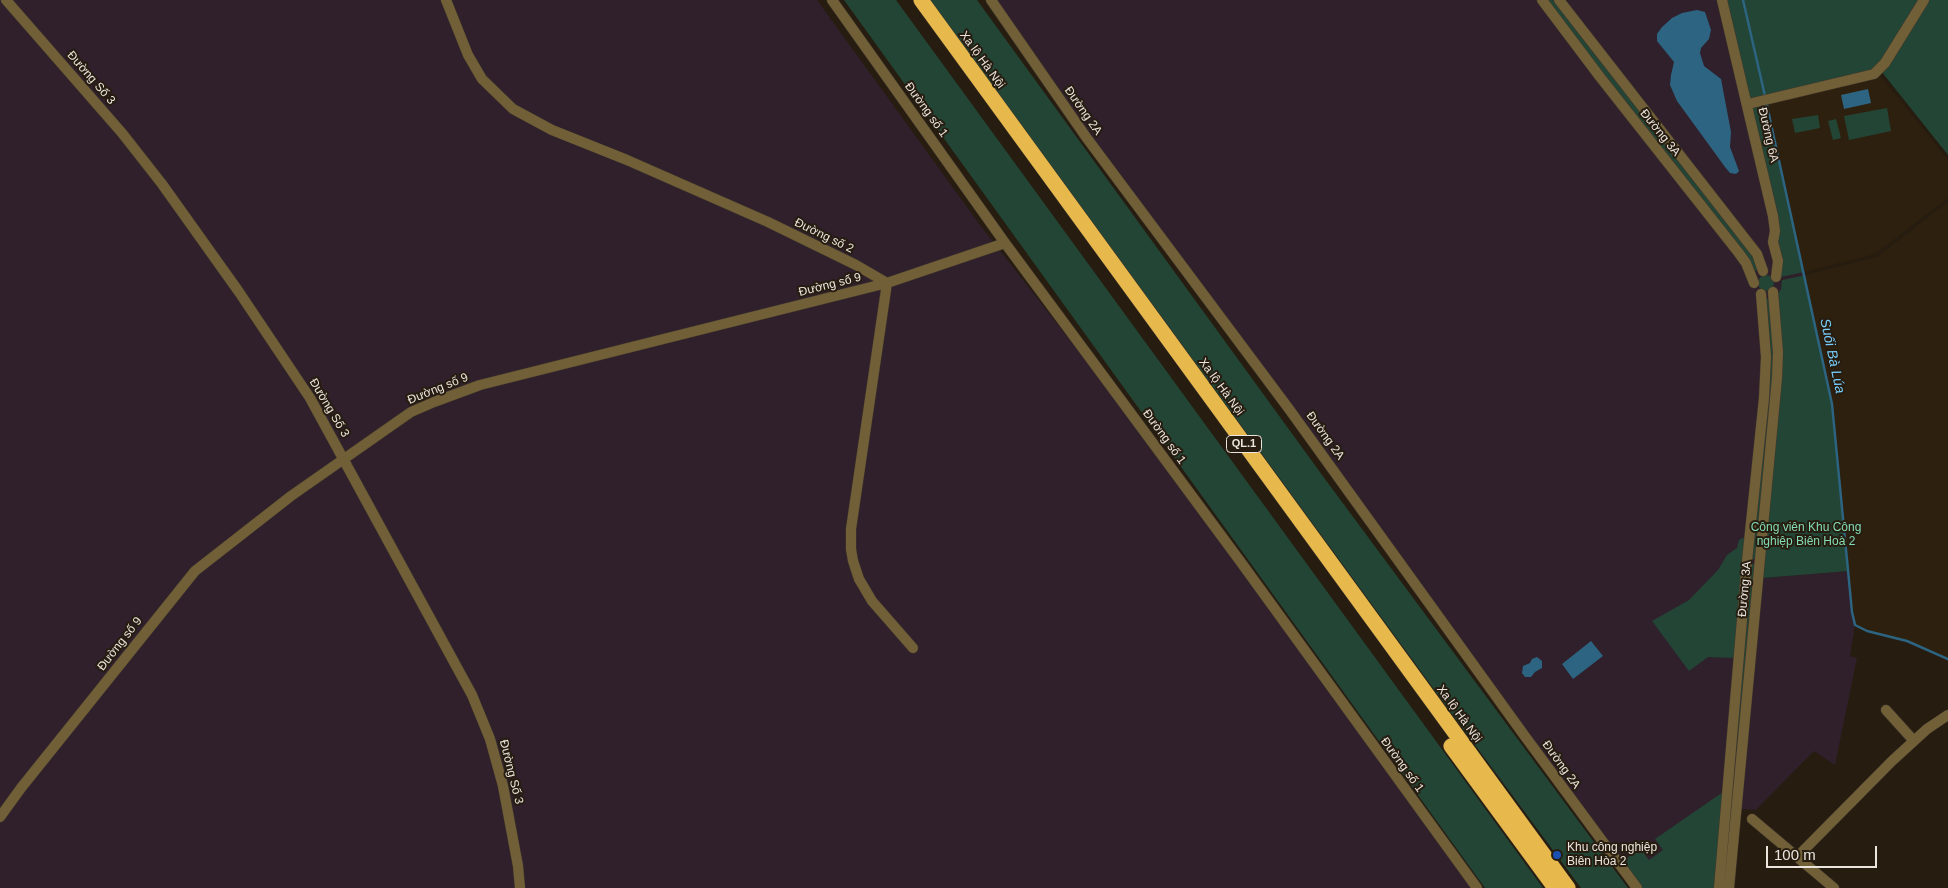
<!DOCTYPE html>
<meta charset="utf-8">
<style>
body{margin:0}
#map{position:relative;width:1948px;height:888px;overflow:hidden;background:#261c10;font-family:Arial,sans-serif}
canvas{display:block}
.scale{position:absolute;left:1766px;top:846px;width:111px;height:22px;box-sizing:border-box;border:2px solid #ece5dd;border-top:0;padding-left:6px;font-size:15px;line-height:18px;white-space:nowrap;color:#ece5dd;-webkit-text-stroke:4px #261c10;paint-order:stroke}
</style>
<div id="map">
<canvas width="1948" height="888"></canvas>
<div class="scale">100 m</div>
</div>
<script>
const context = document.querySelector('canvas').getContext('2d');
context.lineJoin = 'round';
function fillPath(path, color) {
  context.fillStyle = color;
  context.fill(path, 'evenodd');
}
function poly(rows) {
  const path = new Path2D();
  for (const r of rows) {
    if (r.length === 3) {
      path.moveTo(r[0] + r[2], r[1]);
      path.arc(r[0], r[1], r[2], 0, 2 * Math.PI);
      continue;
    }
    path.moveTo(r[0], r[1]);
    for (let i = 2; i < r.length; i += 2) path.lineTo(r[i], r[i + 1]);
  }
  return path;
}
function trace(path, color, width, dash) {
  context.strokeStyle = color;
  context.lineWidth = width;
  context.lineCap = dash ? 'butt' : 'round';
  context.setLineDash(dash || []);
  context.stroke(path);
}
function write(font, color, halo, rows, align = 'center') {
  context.font = font + ' Arial,sans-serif';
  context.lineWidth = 4;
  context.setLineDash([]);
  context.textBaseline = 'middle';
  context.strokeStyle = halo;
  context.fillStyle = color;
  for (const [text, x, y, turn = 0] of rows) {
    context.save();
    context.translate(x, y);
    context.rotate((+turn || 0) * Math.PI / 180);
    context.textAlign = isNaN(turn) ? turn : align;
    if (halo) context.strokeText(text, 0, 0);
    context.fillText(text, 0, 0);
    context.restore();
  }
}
fillPath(poly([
 [1879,74,1948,160,1948,198,1875,254,1804,272,1766,102],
 [1948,202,1948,659,1907,641,1867,631,1855,625,1850,656,1857,658,1835,765,1814,751,1756,810,1848,571,1832,404,1805,275,1877,257]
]), '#2e200e');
fillPath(poly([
 [0,0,817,0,980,225,1137,426,1474,888,0,888],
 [996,0,1743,0,1805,275,1782,280,1763,578,1849,571,1852,612,1855,625,1850,656,1857,658,1835,765,1814,751,1756,810,1741,809,1642,888,1115,171]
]), '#2f202b');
fillPath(poly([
 [844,0,896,0,1543,888,1485,888],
 [930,0,977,0,1325,479,1628,888,1581,888,1452,714],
 [1547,0,1553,0,1753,256,1758,269,1754,272],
 [1725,0,1948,0,1948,155,1881,71,1765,97,1804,272,1781,277,1772,268,1776,243],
 [1887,108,1891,131,1849,140,1844,116],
 [1818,115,1820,128,1795,133,1792,119],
 [1836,119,1841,138,1833,140,1828,121],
 [1805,275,1832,404,1849,571,1763,578,1778,294,1781,289,1782,280],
 [1766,283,8],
 [1766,299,1770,299,1774,352,1773,378,1756,559,1751,559],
 [1745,537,1735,658,1708,657,1689,671,1652,621,1689,600,1718,570,1727,555,1737,548,1739,540],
 [1751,564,1756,564,1724,888,1723,888],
 [1723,792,1715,888,1642,888,1622,861,1641,849,1649,860,1663,850,1655,839]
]), '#224535');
fillPath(poly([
 [1697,10,1705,12,1711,30,1709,39,1701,48,1700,53,1704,66,1721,79,1731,132,1730,147,1739,171,1736,174,1730,173,1725,167,1677,101,1670,85,1671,75,1674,62,1657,41,1657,34,1662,27,1672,18,1682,13],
 [1868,89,1871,103,1844,109,1841,95],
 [1591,641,1603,656,1573,679,1562,664],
 [1537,657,1542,661,1542,668,1535,672,1531,677,1525,677,1522,673,1523,666,1530,663,1532,659]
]), '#2c6481');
trace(poly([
 [1743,0,1765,96],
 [1766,101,1832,404,1852,612,1855,625,1867,631,1907,641,1948,659]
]), '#2c6481', 2.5);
const minor = poly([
 [6,0,122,133,162,184,239,292,310,398,472,695,490,739,503,786,518,866,520,888],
 [446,0,468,55,482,79,513,109,552,130,627,160,768,222,856,265,887,283,851,529,851,549,853,561,859,579,872,601,913,648],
 [832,0,1005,243,1240,561,1477,888],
 [991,0,1086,137,1289,409,1524,735,1637,888],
 [1542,0,1600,77,1738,252,1746,263,1754,283],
 [1559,0,1757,254,1763,271],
 [1722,0,1773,216,1775,231,1773,242,1778,261,1776,277],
 [1748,104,1874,74,1885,63,1924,0],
 [1886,710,1914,741],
 [0,817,21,788,195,571,291,496,411,412,434,402,480,385,887,283,1005,243],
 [1752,819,1834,888],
 [1797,857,1892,761,1927,729,1948,715],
 [1719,888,1747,561,1764,398,1766,357,1761,294],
 [1729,888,1777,378,1778,352,1773,292]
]);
const highway = poly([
 [921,0,1568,888],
 [1451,746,1555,888]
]);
trace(minor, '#42382d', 11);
trace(highway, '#42382d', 16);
trace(minor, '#705f37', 10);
trace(highway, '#e7b94d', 15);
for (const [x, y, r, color] of [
 [1557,855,5,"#1a4fb4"]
]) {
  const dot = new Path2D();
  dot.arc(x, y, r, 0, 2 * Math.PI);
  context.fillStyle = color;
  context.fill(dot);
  trace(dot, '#261c10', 2);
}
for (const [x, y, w] of [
 [1244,444,35]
]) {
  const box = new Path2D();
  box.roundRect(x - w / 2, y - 8.5, w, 17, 4);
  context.fillStyle = '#261c10';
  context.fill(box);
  trace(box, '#ece5dd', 1);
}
write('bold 11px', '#ece5dd', null, [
 ["QL.1",1244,444]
]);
write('12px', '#ece5dd', '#261c10', [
 ["Xa lộ Hà Nội",982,60,54],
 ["Đường Số 3",91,78,49],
 ["Đường số 1",926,110,54],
 ["Đường 2A",1083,111,55],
 ["Đường 3A",1660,133,51],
 ["Đường 6A",1768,135,77],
 ["Đường số 2",824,236,26],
 ["Đường số 9",830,285,-14],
 ["Xa lộ Hà Nội",1221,387,54],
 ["Đường số 9",438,389,-22],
 ["Đường Số 3",329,408,59],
 ["Đường 2A",1325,436,54],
 ["Đường số 1",1164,437,54],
 ["Đường 3A",1745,589,-85],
 ["Đường số 9",120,644,-52],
 ["Xa lộ Hà Nội",1459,714,54],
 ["Đường số 1",1402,765,54],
 ["Đường 2A",1561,765,54],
 ["Đường Số 3",511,772,76]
]);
write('12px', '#83dcb3', '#261c10', [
 ["Công viên Khu Công",1806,528],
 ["nghiệp Biên Hoà 2",1806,542]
]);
write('12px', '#ece5dd', '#261c10', [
 ["Khu công nghiệp",1567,848],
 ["Biên Hòa 2",1567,862]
], 'left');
write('italic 14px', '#78cdfa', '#261c10', [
 ["Suối Bà Lúa",1832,356,78]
]);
</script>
